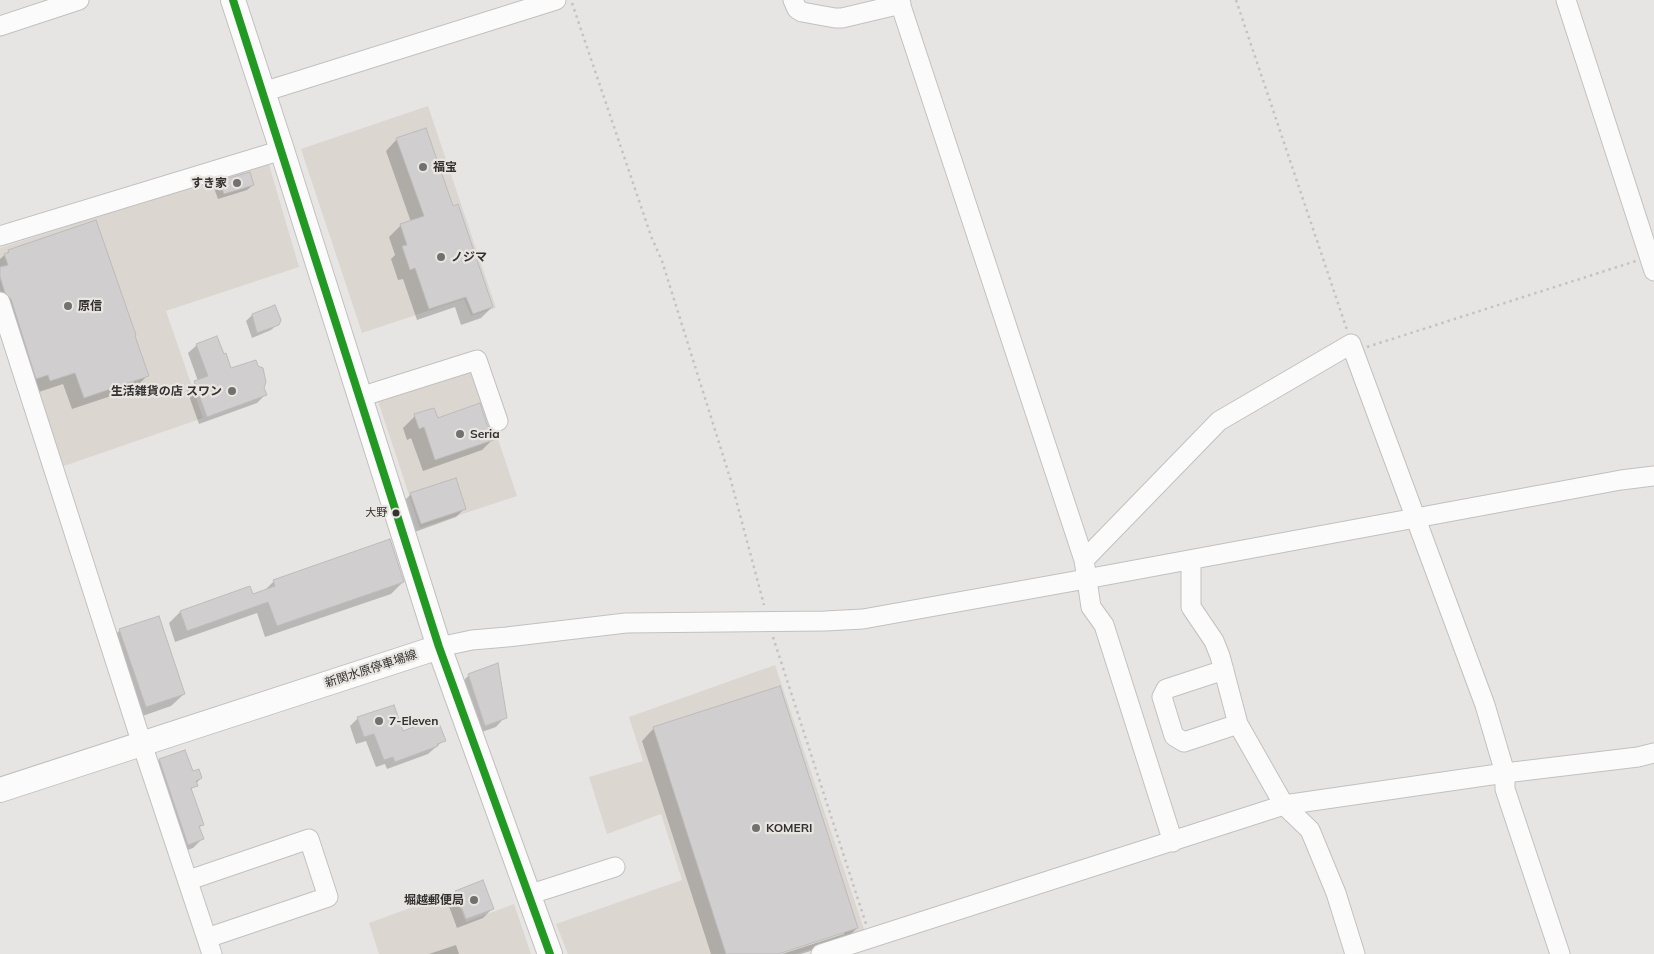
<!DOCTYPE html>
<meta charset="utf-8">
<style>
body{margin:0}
canvas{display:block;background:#e7e5e3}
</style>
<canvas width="1654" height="954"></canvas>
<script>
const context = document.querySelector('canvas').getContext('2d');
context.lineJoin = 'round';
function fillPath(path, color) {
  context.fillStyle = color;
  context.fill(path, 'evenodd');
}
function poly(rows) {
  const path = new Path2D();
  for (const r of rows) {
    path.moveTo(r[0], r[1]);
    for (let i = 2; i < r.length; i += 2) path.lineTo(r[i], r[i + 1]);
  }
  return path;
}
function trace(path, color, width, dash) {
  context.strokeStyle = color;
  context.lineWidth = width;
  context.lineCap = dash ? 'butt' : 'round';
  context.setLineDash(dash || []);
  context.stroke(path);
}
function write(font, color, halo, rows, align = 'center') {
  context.font = font + ' Mulish,"Noto Sans JP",sans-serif';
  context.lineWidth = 4.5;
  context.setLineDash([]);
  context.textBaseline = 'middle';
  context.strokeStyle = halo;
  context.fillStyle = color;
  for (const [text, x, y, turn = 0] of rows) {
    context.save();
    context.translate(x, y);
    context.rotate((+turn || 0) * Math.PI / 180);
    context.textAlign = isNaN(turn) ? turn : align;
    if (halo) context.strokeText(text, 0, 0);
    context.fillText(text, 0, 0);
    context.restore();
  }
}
fillPath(poly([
 [428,106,496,308,471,316,464,299,362,333,301,149],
 [268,161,299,267,166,311,203,418,58,468,0,289,0,248],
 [475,369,517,496,420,528,378,401],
 [775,665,865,932,795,954,568,954,556,924,682,880,661,814,607,834,589,777,643,761,629,717],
 [454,892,466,922,514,904,531,954,379,954,369,923]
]), '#dbd6d0');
fillPath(poly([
 [397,139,453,207,492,307,481,318,461,325,455,307,417,320,403,279,398,280,391,259,395,255,389,237,401,225,411,222,386,151],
 [220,182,253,185,247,190,218,199,214,188],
 [9,251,134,336,147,376,135,388,72,409,63,384,39,392,0,313,0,259],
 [274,307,278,324,271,330,252,338,246,321,252,315],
 [197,345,223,355,230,370,262,388,266,394,257,403,199,424,187,390,198,381,188,353],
 [415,416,486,425,494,438,482,450,423,471,411,438,407,440,403,428],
 [411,494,465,508,456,517,412,533,402,503],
 [274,581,403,582,391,594,265,637,257,613,175,642,169,623,180,612,249,588,252,596,263,592],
 [120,630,184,694,171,706,134,719,108,642],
 [469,675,505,717,496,727,476,734,460,684],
 [358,718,402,732,444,740,428,754,387,769,385,764,376,767,366,741,356,744,350,726],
 [654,728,857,928,845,940,801,954,782,954,844,934,844,931,774,954,711,954,642,741],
 [159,760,192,772,201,778,190,791,202,825,199,828,202,839,193,848,179,853,150,769],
 [456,892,492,909,483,918,457,928,447,901],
 [456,945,459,954,429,954]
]), '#0003');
const building = poly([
 [426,128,453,206,458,204,493,307,473,314,466,297,429,309,415,268,410,270,402,246,407,245,400,224,424,216,396,138,426,128],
 [250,172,254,185,224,194,219,181,250,172],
 [96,220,136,335,135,336,149,376,84,398,75,373,50,381,48,375,36,379,11,299,5,293,0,277,0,267,8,265,4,254,9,252,8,250,96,220],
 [275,305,281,320,279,325,257,333,252,314,275,305],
 [217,336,224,354,226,353,231,368,256,360,258,366,263,368,266,382,264,388,267,395,207,417,194,381,208,376,196,344,217,336],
 [480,403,487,425,493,431,496,439,435,460,424,427,419,429,414,414,434,408,438,418,480,403],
 [456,478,466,509,421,524,410,493,456,478],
 [390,539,404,582,277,626,268,602,187,631,180,611,250,586,253,594,275,586,273,580,390,539],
 [159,616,185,694,146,707,119,629,159,616],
 [498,663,507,718,485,726,468,674,498,663],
 [780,686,858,928,778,954,726,954,653,727,780,686],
 [394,705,403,731,437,718,446,741,437,744,438,746,395,762,393,757,384,760,374,734,364,737,357,717,394,705],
 [185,750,193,771,199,769,202,778,196,781,198,786,191,788,204,825,199,826,204,839,188,845,159,759,185,750],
 [483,880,494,909,466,919,455,891,483,880]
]);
fillPath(building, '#d0cecf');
trace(building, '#bdbbbb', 1);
const minor = poly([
 [793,0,797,9,802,12,835,18,842,18,901,4],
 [899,0,1084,560,1091,607,1104,625,1173,842],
 [1566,0,1654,271],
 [0,26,79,0],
 [263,92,556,0],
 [0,236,282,150],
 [0,302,142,744,212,954],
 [360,397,477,360,498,421],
 [1084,560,1219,421,1351,344,1485,705,1505,773,1505,789,1560,954],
 [1191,560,1191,607,1214,641,1220,656,1238,724,1284,805,1310,830,1336,893,1355,954],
 [439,647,472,640,507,637,626,623,825,621,863,619,1086,579,1621,480,1654,476],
 [1224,670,1166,689,1162,697,1174,736,1184,742,1238,724],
 [189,880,309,839,328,897,207,938],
 [528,895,615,867],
 [821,954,1284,805,1505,773,1638,757,1654,753]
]);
const major = poly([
 [233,0,282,150,439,647,550,954],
 [0,790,439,647]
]);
trace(minor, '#c3c1bf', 21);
trace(major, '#c3c1bf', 26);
trace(poly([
 [1236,0,1347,330],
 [572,3,651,236,662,261,731,481,764,605],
 [1367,347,1636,261],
 [773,637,866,924]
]), '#c3c3c2', 2.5, [2.5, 4]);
trace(minor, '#fbfbfb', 19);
trace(major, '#fbfbfb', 24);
trace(poly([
 [233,0,439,647,550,954]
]), '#292', 8);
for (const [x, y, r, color] of [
 [423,167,5,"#72716f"],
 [237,183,5,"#72716f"],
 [441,257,5,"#72716f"],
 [68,306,5,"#72716f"],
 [232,391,5,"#72716f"],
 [460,434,5,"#72716f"],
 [396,513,4.5,"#333231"],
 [379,721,5,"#72716f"],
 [756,828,5,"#72716f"],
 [474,900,5,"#72716f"]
]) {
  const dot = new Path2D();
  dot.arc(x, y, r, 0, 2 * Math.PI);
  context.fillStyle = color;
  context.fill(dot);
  trace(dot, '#e9e5e1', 2);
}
write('11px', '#333231', '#e9e5e1', [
 ["大野",387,513]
], 'right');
write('bold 12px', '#333231', '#e9e5e1', [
 ["福宝",433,167],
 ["すき家",227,183,"right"],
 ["ノジマ",451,257],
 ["原信",78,306],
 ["生活雑貨の店 スワン",222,391,"right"],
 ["Seria",470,434],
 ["7-Eleven",389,721],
 ["KOMERI",766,828],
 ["堀越郵便局",464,900,"right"]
], 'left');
write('12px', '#333231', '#e9e5e1', [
 ["新関水原停車場線",371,669,-18]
]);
</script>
